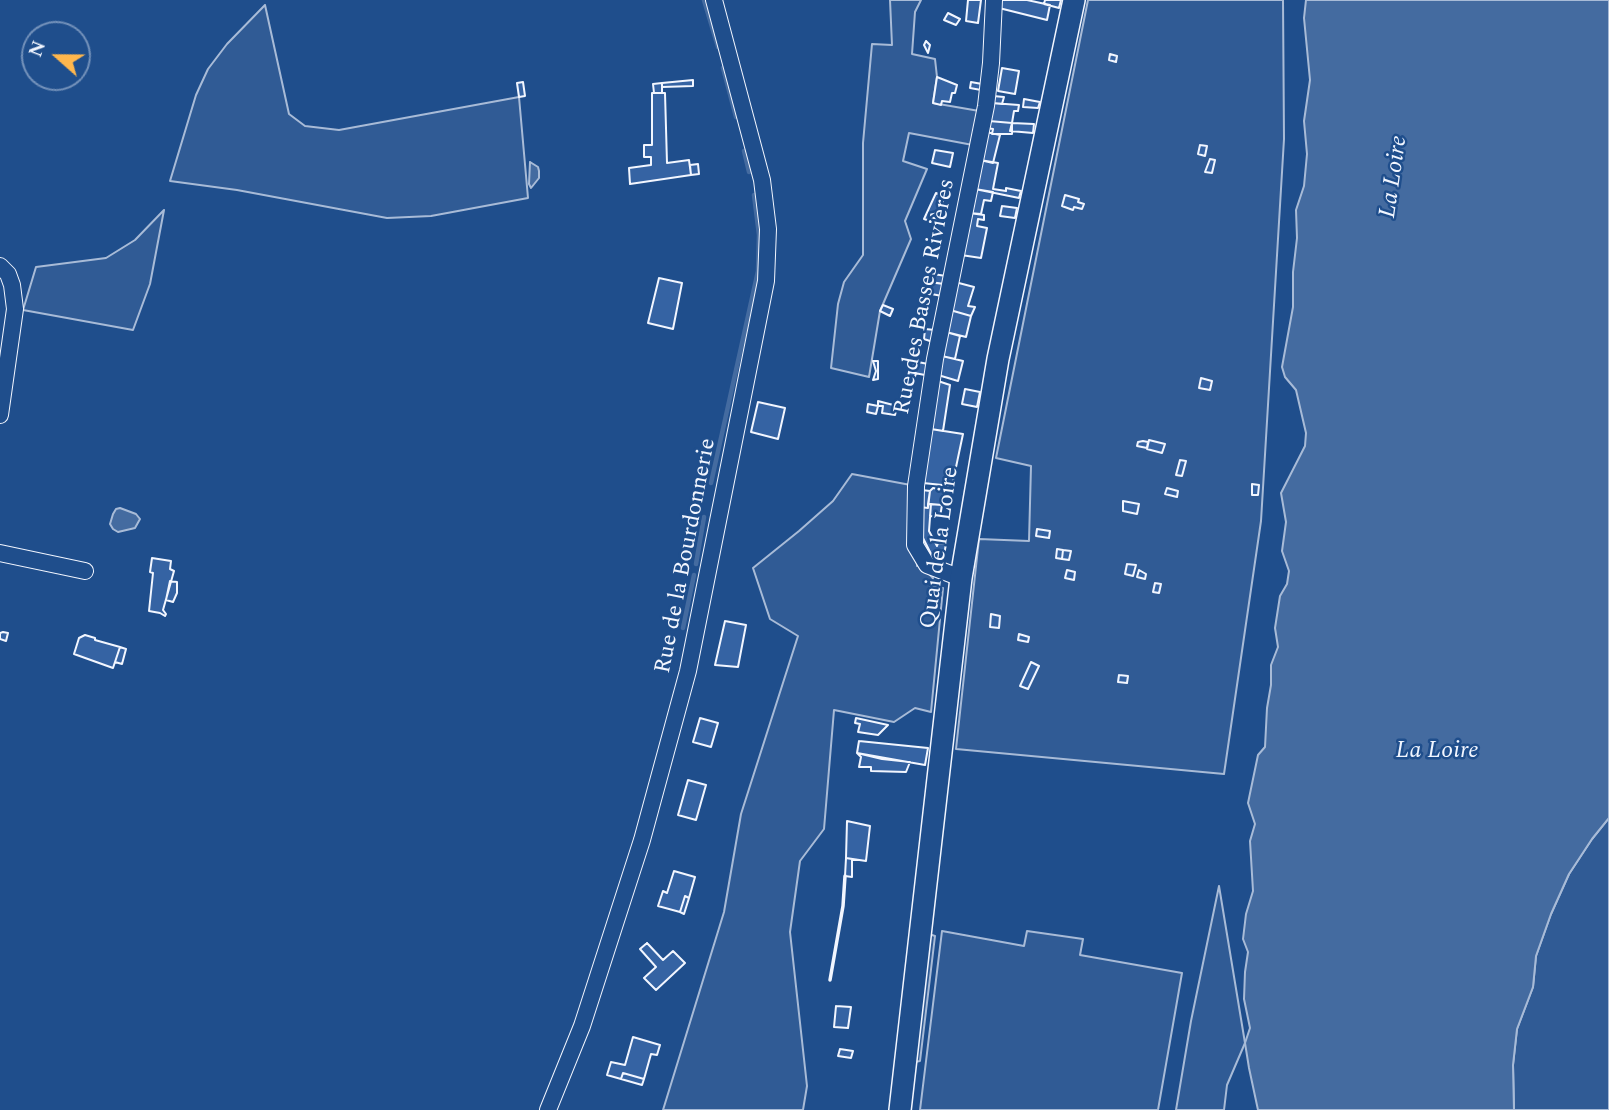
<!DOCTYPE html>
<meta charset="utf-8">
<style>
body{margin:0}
#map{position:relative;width:1609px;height:1110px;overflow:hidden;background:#1f4e8c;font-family:Spectral,serif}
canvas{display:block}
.north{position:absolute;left:21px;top:21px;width:70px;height:70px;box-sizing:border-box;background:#1f4e8c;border:2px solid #7391ba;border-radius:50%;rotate:291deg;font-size:19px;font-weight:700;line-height:28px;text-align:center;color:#f2f6ff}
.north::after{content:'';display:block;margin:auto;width:24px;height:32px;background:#ffb74d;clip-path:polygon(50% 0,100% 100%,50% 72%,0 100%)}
</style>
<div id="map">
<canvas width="1609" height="1110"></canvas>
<div class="north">N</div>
</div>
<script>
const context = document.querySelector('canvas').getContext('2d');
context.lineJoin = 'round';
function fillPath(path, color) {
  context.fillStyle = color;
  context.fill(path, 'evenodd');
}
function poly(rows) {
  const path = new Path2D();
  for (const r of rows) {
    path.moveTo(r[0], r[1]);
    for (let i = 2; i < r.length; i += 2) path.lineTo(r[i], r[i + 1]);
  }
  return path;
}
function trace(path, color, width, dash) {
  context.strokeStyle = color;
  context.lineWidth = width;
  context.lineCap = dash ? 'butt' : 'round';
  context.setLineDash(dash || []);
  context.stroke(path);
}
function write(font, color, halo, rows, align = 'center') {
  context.font = font + ' Spectral,serif';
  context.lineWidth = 5;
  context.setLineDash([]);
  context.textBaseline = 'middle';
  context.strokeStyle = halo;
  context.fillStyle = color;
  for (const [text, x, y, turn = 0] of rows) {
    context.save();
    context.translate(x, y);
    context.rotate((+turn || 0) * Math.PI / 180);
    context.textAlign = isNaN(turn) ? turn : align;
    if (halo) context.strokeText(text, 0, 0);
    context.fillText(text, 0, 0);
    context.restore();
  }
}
const built = poly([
 [890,0,921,0,915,12,912,54,935,59,937,77,933,103,985,112,978,146,909,133,903,161,927,169,905,221,911,239,880,311,869,377,831,368,838,304,844,282,863,255,863,143,872,44,892,45,890,0],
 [1088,0,1283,0,1284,139,1261,521,1224,774,956,749,979,539,1029,541,1031,466,996,458,1088,0],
 [265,5,289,114,305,126,339,130,519,97,528,198,431,216,387,218,237,190,170,181,196,95,208,69,227,44,265,5],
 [164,210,150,284,133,330,23,310,36,267,106,258,135,240,164,210],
 [852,474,916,486,914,519,917,566,919,564,933,578,930,586,943,588,931,712,915,708,894,722,834,710,824,829,800,861,790,932,807,1086,803,1110,663,1110,724,912,741,814,798,636,770,619,753,568,799,531,833,501,852,474],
 [1609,818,1609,1110,1514,1110,1513,1065,1517,1029,1533,987,1536,956,1551,914,1569,874,1592,839,1609,818],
 [1219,886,1245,1043,1227,1085,1224,1110,1176,1110,1191,1021,1219,886],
 [942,931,1024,946,1027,931,1083,939,1080,955,1182,973,1158,1110,920,1110,942,931],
 [929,934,935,936,920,1061,915,1062,929,934]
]);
fillPath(built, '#305b95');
trace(built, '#a8bbd7', 2);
const water = poly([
 [1306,0,1609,0,1609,818,1592,839,1569,874,1551,914,1536,956,1533,987,1517,1029,1513,1065,1514,1110,1258,1110,1249,1068,1245,1043,1250,1028,1244,999,1245,972,1248,952,1243,939,1246,914,1253,891,1250,841,1255,824,1248,803,1258,755,1265,747,1267,708,1271,685,1271,665,1278,647,1275,628,1280,596,1287,584,1289,571,1282,551,1286,522,1281,493,1305,446,1306,433,1296,390,1285,377,1282,367,1293,307,1293,272,1297,238,1296,210,1304,186,1307,154,1304,121,1310,80,1304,18,1306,0],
 [530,162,538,167,539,171,539,178,531,188,529,184,530,162],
 [120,508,136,514,140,519,135,528,118,532,113,529,110,524,113,514,116,509,120,508]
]);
fillPath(water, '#446ba0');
trace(water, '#a8bbd7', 2);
trace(poly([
 [704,0,718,47],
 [723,68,736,117],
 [744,151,749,172],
 [711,483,758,271,759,235,754,195],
 [696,564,704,517],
 [683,628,694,575]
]), '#446ba0', 4.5);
const building = poly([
 [968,0,981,0,978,23,966,21,968,0],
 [999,0,1027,0,1050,5,1047,20,999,8,999,0],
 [1045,0,1061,0,1059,8,1044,4,1045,0],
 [948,13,960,19,956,25,944,20,948,13],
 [926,41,930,45,928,53,924,45,926,41],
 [1110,54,1117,56,1116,62,1109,60,1110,54],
 [1002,68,1019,71,1015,94,998,91,1002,68],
 [937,77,957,85,955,93,952,93,950,102,942,101,941,105,933,103,937,77],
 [693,80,693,86,662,87,662,83,693,80],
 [523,82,525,96,519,97,517,83,523,82],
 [971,82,982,84,981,90,970,88,971,82],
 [662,83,662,93,654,93,653,84,662,83],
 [652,93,665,93,667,163,689,160,691,175,630,184,629,168,651,165,651,157,644,157,644,145,652,145,652,93],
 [993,96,1004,97,1002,104,992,103,993,96],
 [1024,99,1040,102,1038,108,1023,107,1024,99],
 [992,103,1019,105,1018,111,1014,111,1012,123,989,121,992,103],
 [989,121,1012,123,1012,134,992,134,993,129,987,128,989,121],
 [1012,123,1034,124,1033,133,1010,131,1012,123],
 [986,132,1000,135,993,163,980,160,986,132],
 [1200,145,1207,146,1205,156,1198,154,1200,145],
 [935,150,953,153,950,167,932,163,935,150],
 [1210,159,1215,160,1212,173,1205,172,1210,159],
 [980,160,998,163,993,189,1006,191,1006,188,1021,191,1019,198,975,189,980,160],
 [698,164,699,174,691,175,690,165,698,164],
 [975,189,993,192,991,201,984,200,981,214,969,213,975,189],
 [936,193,945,196,936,219,932,217,930,221,924,219,936,193],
 [1065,195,1079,199,1078,202,1084,204,1082,209,1074,207,1073,210,1062,206,1065,195],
 [1002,206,1017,208,1015,218,1000,216,1002,206],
 [969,213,984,215,984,220,978,219,977,226,987,228,981,258,961,255,969,213],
 [933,274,946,276,944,284,931,282,933,274],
 [659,278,682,283,673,329,648,323,659,278],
 [928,282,944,284,942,296,926,293,928,282],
 [955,282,974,287,968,306,975,307,971,316,950,310,955,282],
 [883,305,893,309,890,316,880,311,883,305],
 [950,310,971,316,966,337,946,332,950,310],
 [925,329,935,330,933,342,924,339,925,329],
 [946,332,960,336,955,359,942,356,946,332],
 [942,356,963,361,958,381,938,375,942,356],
 [873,361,878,361,878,379,873,380,876,371,873,361],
 [918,362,928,364,925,375,909,372,910,368,918,362],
 [909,372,916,373,914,380,910,380,908,377,909,372],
 [1201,378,1212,381,1210,390,1199,388,1201,378],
 [938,381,950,385,943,431,931,429,938,381],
 [965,389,980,392,977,407,962,404,965,389],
 [878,401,897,406,895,415,882,413,883,406,878,406,878,401],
 [758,402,785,408,778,439,751,432,758,402],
 [868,404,878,406,876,414,867,412,868,404],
 [931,429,963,434,952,486,923,483,931,429],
 [1149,440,1165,444,1162,453,1147,449,1149,440],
 [1143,441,1148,442,1147,448,1137,446,1138,442,1143,441],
 [1180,460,1186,461,1182,476,1176,475,1180,460],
 [1252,484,1259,485,1258,495,1252,495,1252,484],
 [933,488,944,490,942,505,928,504,930,491,933,488],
 [1167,488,1178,491,1177,497,1165,494,1167,488],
 [922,490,930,491,928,508,920,507,922,490],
 [1123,501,1139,504,1137,514,1123,511,1123,501],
 [928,504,931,504,929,531,937,546,938,543,946,544,944,555,932,556,920,532,920,507,928,508,928,504],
 [931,504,942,505,940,517,930,516,931,504],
 [1037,529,1050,531,1049,538,1036,536,1037,529],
 [1057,549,1063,550,1062,559,1056,558,1057,549],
 [1063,550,1071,551,1069,560,1062,559,1063,550],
 [152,558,171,561,170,569,174,571,163,610,166,614,165,616,160,613,149,611,153,573,150,572,152,558],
 [1127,564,1136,565,1133,576,1125,574,1127,564],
 [1067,570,1075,572,1074,580,1065,578,1067,570],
 [1139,570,1146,574,1145,579,1137,577,1139,570],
 [170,581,177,582,177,593,173,602,166,600,170,581],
 [1155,583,1161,584,1159,593,1153,592,1155,583],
 [991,614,1000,616,999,628,990,627,991,614],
 [725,621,746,625,738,667,715,665,725,621],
 [3,632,8,633,6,641,0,639,0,633,3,632],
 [1019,634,1029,637,1028,642,1018,640,1019,634],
 [85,635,95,638,95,640,120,647,113,668,74,654,79,638,85,635],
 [120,647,126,649,122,664,115,662,120,647],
 [1031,662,1039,666,1028,689,1020,686,1031,662],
 [1119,675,1128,676,1127,683,1118,682,1119,675],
 [700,718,718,723,711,747,693,742,700,718],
 [856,718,888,725,878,735,858,732,860,724,855,723,856,718],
 [859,741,928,748,925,765,857,753,859,741],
 [857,753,882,759,910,762,906,772,871,771,871,767,859,767,861,757,857,753],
 [688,780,706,785,696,820,678,815,688,780],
 [847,821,870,826,866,861,846,858,847,821],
 [846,858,852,859,852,877,845,876,846,858],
 [674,871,695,877,689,898,685,896,680,912,658,906,663,891,667,893,674,871],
 [685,896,689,898,684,914,680,912,685,896],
 [647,943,663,960,673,951,685,963,656,990,644,978,656,967,640,949,647,943],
 [836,1006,851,1007,848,1028,834,1027,836,1006],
 [633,1037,660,1045,657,1055,651,1054,644,1079,623,1073,621,1079,607,1075,611,1062,625,1065,633,1037],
 [840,1049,853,1051,851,1058,838,1056,840,1049],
 [623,1073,644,1079,642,1085,621,1079,623,1073]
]);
fillPath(building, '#3563a3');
trace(building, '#f2f6ff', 2);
const minor = poly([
 [0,266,8,274,12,285,15,309,0,415],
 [0,553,85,571],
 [961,578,927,565,915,545,916,486,935,359,986,106,991,63,994,0],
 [548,1110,582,1026,642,840,688,671,766,281,768,229,762,180,714,0]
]);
const major = poly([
 [900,1110,961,578,998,359,1074,0]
]);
trace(minor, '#f2f6ff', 18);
trace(major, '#f2f6ff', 24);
trace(minor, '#1f4e8c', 16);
trace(major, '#1f4e8c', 21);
trace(poly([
 [830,980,843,906,845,876]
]), '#f2f6ff', 3.5);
write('23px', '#f2f6ff', '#1f4e8c', [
 ["Rue des Basses Rivières",926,297,-79],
 ["Quai de la Loire",941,548,-82],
 ["Rue de la Bourdonnerie",687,556,-79]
]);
write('italic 24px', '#f2f6ff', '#1f4e8c', [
 ["La Loire",1395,177,-82],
 ["La Loire",1437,752]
]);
</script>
